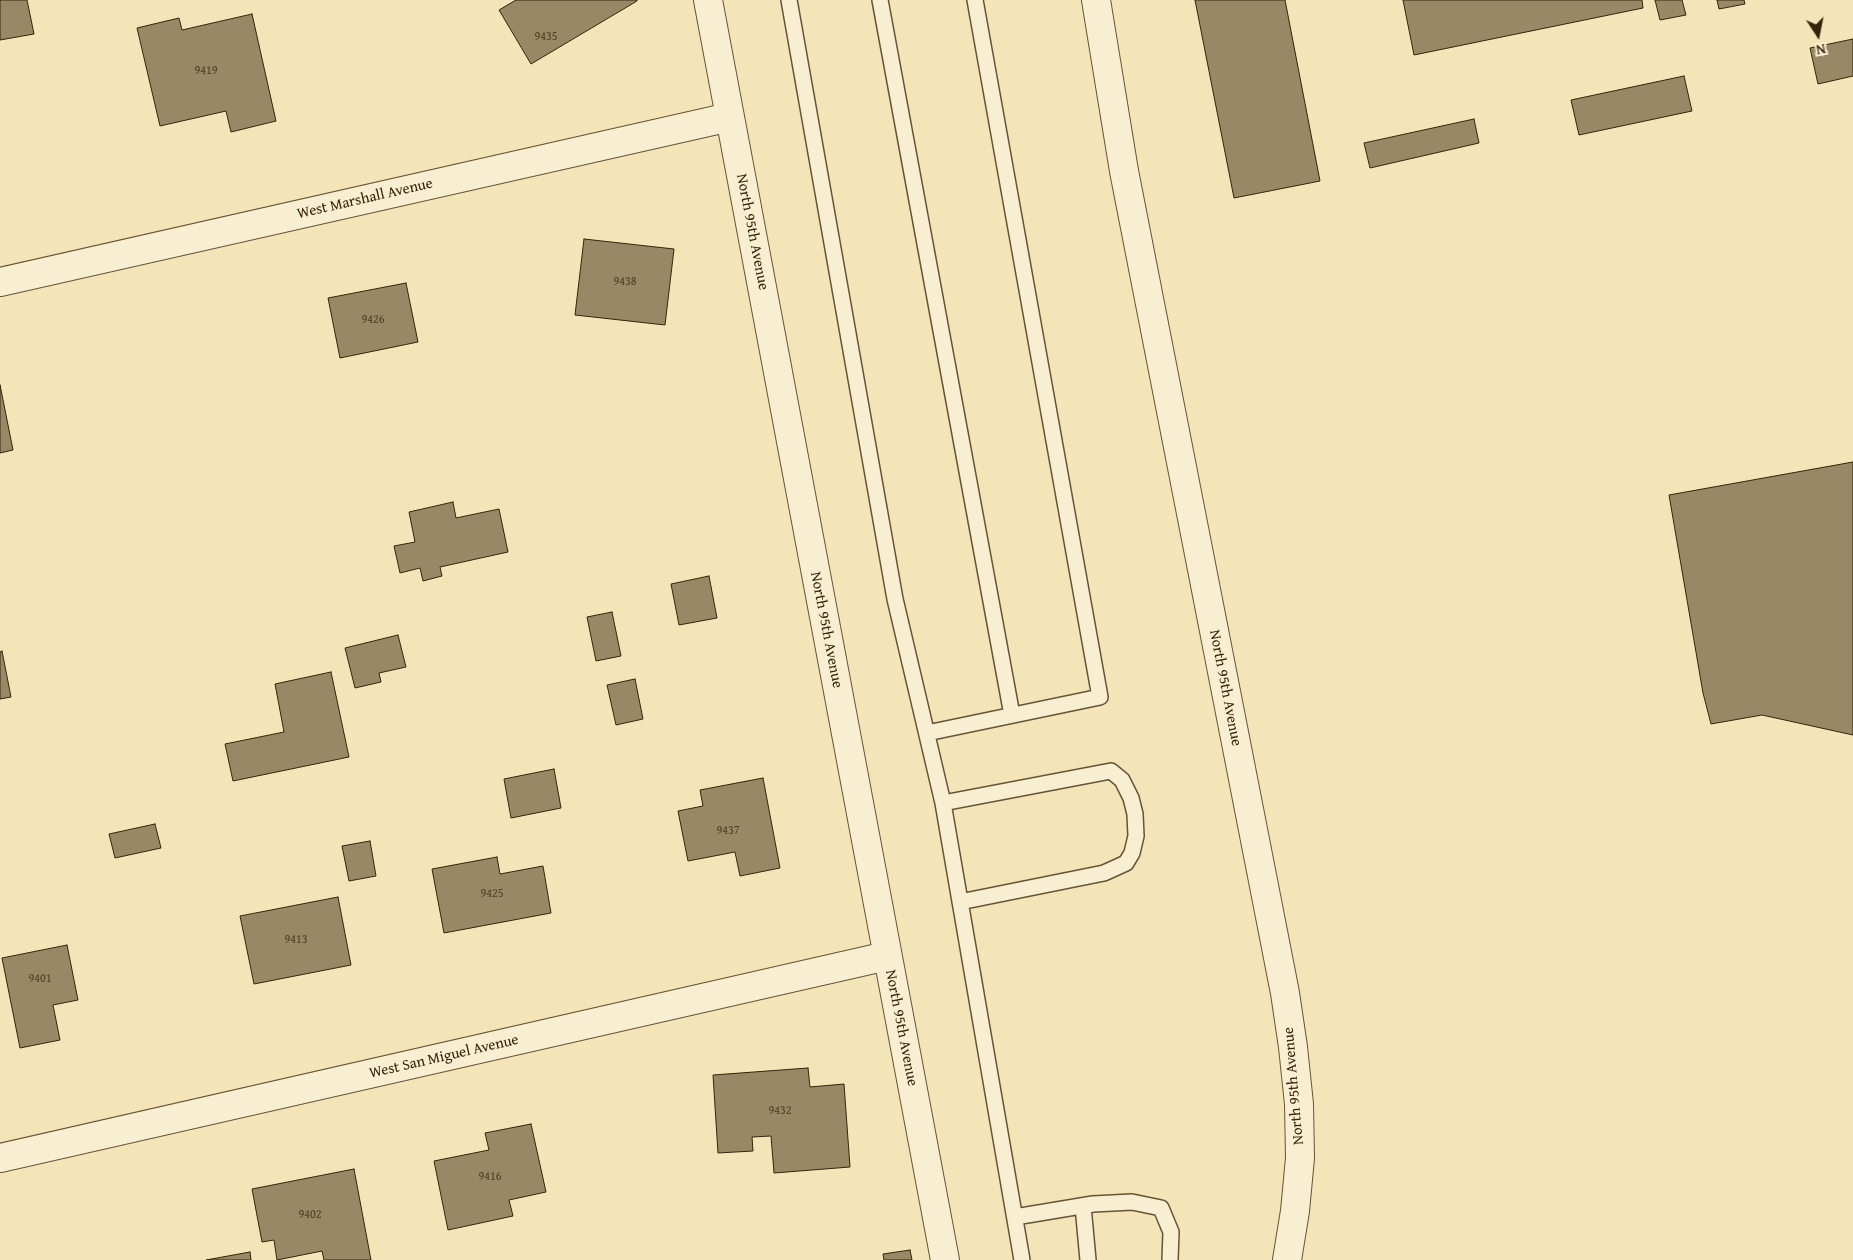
<!DOCTYPE html>
<style>
body{margin:0}
#map{position:relative;width:1853px;height:1260px;overflow:hidden;background:#f4e5b9;font-family:"Gentium Book Plus",serif}
canvas{display:block}
.north{position:absolute;left:1793px;top:10px;width:50px;height:50px;-webkit-text-stroke:4px #f8eed2;paint-order:stroke;rotate:169deg;font-size:14px;font-weight:700;line-height:20px;text-align:center;color:#37230a}
.north::after{content:'';display:block;margin:auto;width:18px;height:22px;background:#37230a;clip-path:polygon(50% 0,100% 100%,50% 72%,0 100%)}
</style>
<div id="map">
<canvas width="1853" height="1260"></canvas>
<div class="north">N</div>
</div>
<script>
const context = document.querySelector('canvas').getContext('2d');
context.lineJoin = 'round';
function fillPath(path, color) {
  context.fillStyle = color;
  context.fill(path, 'evenodd');
}
function poly(rows) {
  const path = new Path2D();
  for (const r of rows) {
    path.moveTo(r[0], r[1]);
    for (let i = 2; i < r.length; i += 2) path.lineTo(r[i], r[i + 1]);
  }
  return path;
}
function trace(path, color, width, dash) {
  context.strokeStyle = color;
  context.lineWidth = width;
  context.lineCap = dash ? 'butt' : 'round';
  context.setLineDash(dash || []);
  context.stroke(path);
}
function write(font, color, halo, rows, align = 'center') {
  context.font = font + ' "Gentium Book Plus",serif';
  context.lineWidth = 4;
  context.setLineDash([]);
  context.textBaseline = 'middle';
  context.strokeStyle = halo;
  context.fillStyle = color;
  for (const [text, x, y, turn = 0] of rows) {
    context.save();
    context.translate(x, y);
    context.rotate((+turn || 0) * Math.PI / 180);
    context.textAlign = isNaN(turn) ? turn : align;
    if (halo) context.strokeText(text, 0, 0);
    context.fillText(text, 0, 0);
    context.restore();
  }
}
const building = poly([
 [0,0,27,0,34,34,0,40,0,0],
 [516,0,637,0,637,1,531,64,499,10,516,0],
 [1195,0,1285,0,1320,181,1234,198,1195,0],
 [1403,0,1642,0,1643,8,1414,55,1403,0],
 [1655,0,1682,0,1686,15,1660,20,1655,0],
 [1717,0,1744,0,1745,4,1719,9,1717,0],
 [252,14,276,121,231,132,226,111,160,126,137,28,179,18,182,30,252,14],
 [1853,39,1853,76,1818,84,1810,48,1853,39],
 [1684,76,1692,111,1579,135,1571,100,1684,76],
 [1474,119,1479,143,1370,168,1364,143,1474,119],
 [584,239,674,249,665,325,575,315,584,239],
 [406,283,418,342,340,358,328,298,406,283],
 [0,385,13,450,0,453,0,385],
 [1853,462,1853,735,1762,715,1711,724,1703,693,1669,495,1853,462],
 [453,502,456,518,499,509,508,552,440,567,442,576,423,581,420,568,400,573,394,546,415,542,409,512,453,502],
 [709,576,717,618,679,625,671,584,709,576],
 [612,612,621,656,596,661,587,617,612,612],
 [398,635,406,667,379,673,381,682,355,688,345,648,398,635],
 [2,651,11,697,0,699,0,652,2,651],
 [331,672,349,757,233,781,225,744,284,732,275,684,331,672],
 [635,679,643,719,616,725,607,685,635,679],
 [554,769,561,808,511,818,504,779,554,769],
 [763,778,780,868,740,876,735,852,688,861,678,811,703,806,700,790,763,778],
 [155,824,161,848,115,858,109,834,155,824],
 [370,841,376,876,349,881,342,846,370,841],
 [497,857,500,874,543,866,551,913,444,933,432,869,497,857],
 [338,897,351,965,254,984,240,916,338,897],
 [67,945,78,1000,53,1005,60,1040,20,1048,2,958,67,945],
 [808,1068,810,1087,844,1084,850,1167,774,1173,771,1136,752,1137,753,1151,718,1153,713,1075,808,1068],
 [531,1124,546,1192,509,1200,513,1216,448,1230,434,1161,489,1150,485,1133,531,1124],
 [354,1169,371,1260,324,1260,322,1251,277,1260,274,1240,262,1242,252,1189,354,1169],
 [910,1250,912,1260,884,1260,883,1254,910,1250],
 [250,1252,251,1260,206,1260,250,1252]
]);
fillPath(building, '#998865');
trace(building, '#37230a', 1);
const service = poly([
 [789,0,895,599,943,803,1022,1260],
 [880,0,1012,715],
 [927,733,1100,697,975,0],
 [943,803,1111,771,1122,780,1131,798,1135,814,1136,836,1132,853,1126,863,1104,873,960,902],
 [1083,1206,1088,1260],
 [1015,1217,1093,1204,1132,1202,1161,1208,1171,1232,1170,1260]
]);
const minor = poly([
 [708,0,945,1260],
 [0,282,730,117],
 [0,1158,887,956]
]);
const tertiary = poly([
 [1096,0,1124,171,1285,993,1293,1047,1299,1104,1300,1158,1295,1211,1287,1260]
]);
trace(service, '#665436', 18);
trace(minor, '#665436', 30);
trace(tertiary, '#665436', 30);
trace(service, '#f8eed2', 15);
trace(minor, '#f8eed2', 28);
trace(tertiary, '#f8eed2', 28);
write('12px', '#503c21', null, [
 ["9435",546,37],
 ["9419",206,71],
 ["9438",625,282],
 ["9426",373,320],
 ["9437",728,831],
 ["9425",492,894],
 ["9413",296,940],
 ["9401",40,979],
 ["9432",780,1111],
 ["9416",490,1177],
 ["9402",310,1215]
]);
write('15px', '#37230a', '#f8eed2', [
 ["West Marshall Avenue",365,199,-13],
 ["North 95th Avenue",752,232,79],
 ["North 95th Avenue",826,630,79],
 ["North 95th Avenue",1225,688,79],
 ["North 95th Avenue",901,1028,79],
 ["West San Miguel Avenue",444,1057,-13],
 ["North 95th Avenue",1294,1086,-95]
]);
</script>
